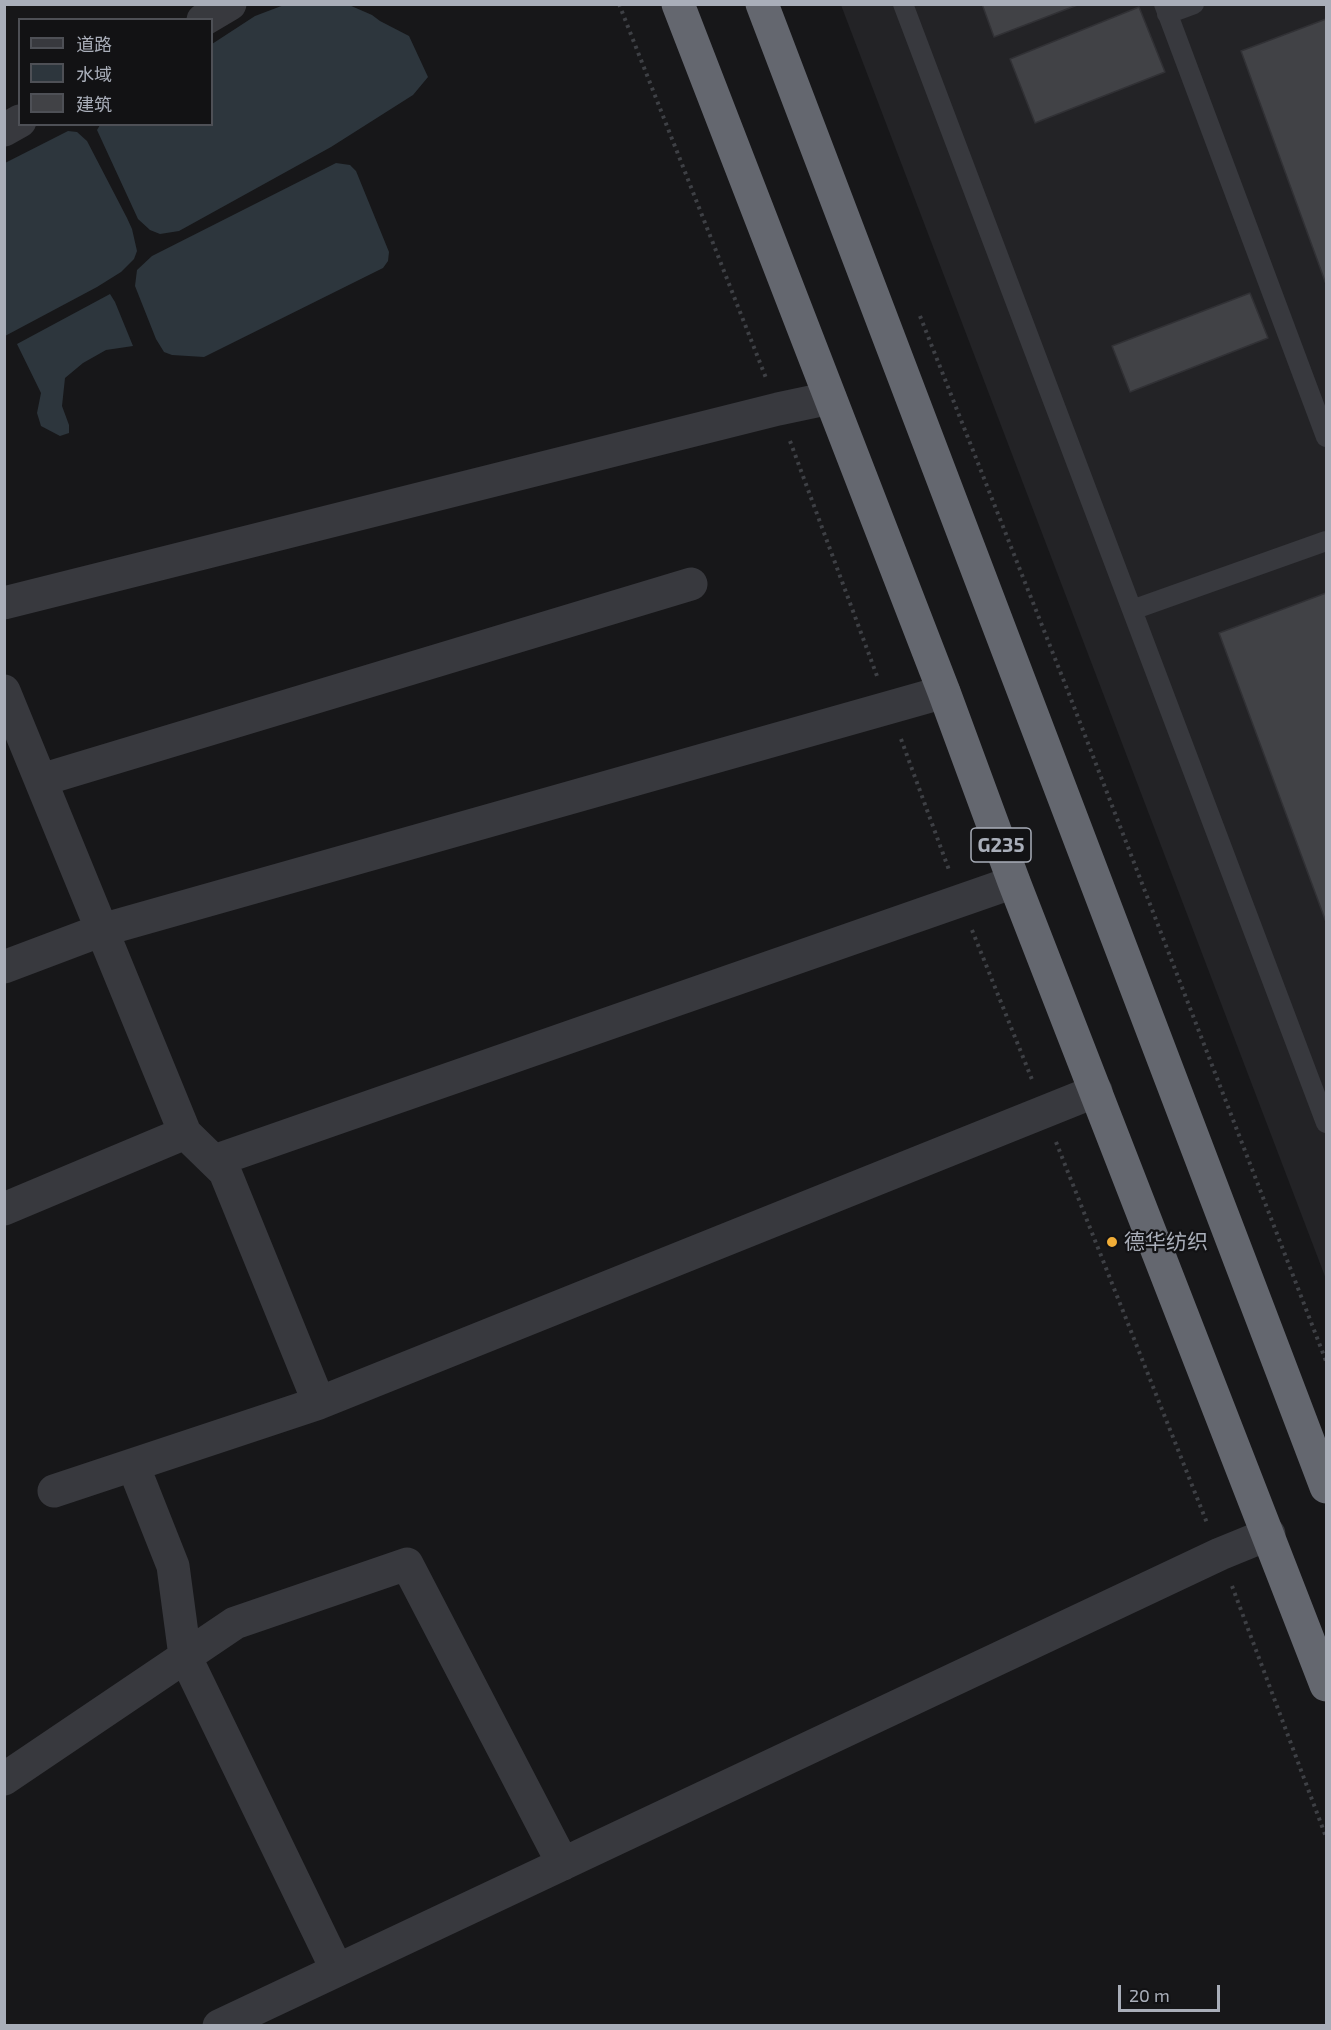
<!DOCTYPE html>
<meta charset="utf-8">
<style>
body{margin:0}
#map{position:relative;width:1331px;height:2030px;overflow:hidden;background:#171719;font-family:"Exo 2","Noto Sans SC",sans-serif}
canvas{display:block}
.frame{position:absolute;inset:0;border:6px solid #a9aeb9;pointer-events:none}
.legend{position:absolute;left:18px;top:18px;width:195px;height:108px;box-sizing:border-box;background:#121214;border:2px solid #4e5056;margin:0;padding:8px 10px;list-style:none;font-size:18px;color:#a9aeb9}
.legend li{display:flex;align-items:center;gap:12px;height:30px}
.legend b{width:30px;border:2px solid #4e5056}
.scale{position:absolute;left:1118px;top:1985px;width:102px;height:27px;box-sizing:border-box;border:3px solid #a9aeb9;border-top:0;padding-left:8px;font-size:18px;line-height:21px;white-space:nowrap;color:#a9aeb9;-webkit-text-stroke:4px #121214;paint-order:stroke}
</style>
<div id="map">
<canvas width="1331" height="2030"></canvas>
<div class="frame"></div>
<ul class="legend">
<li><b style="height:8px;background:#38393e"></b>道路</li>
<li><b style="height:16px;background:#2d363d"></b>水域</li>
<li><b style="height:16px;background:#414246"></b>建筑</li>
</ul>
<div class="scale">20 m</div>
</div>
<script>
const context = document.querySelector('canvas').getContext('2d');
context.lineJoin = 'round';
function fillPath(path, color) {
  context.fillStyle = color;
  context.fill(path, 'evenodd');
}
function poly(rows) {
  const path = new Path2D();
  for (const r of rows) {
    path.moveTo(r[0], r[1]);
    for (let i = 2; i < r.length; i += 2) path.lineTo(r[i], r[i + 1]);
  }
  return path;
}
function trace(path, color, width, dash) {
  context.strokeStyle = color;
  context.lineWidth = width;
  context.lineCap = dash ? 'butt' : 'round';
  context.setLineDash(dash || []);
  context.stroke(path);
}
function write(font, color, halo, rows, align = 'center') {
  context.font = font + ' "Exo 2","Noto Sans SC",sans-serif';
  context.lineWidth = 4.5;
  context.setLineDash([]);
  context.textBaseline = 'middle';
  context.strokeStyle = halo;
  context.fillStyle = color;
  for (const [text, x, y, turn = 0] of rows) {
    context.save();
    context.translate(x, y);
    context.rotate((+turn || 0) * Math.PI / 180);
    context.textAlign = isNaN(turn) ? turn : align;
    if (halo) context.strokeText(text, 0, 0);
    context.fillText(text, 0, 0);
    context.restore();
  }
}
fillPath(poly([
 [841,5,1326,5,1326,1279]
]), '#232326');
fillPath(poly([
 [284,5,349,5,372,15,380,21,409,36,428,77,413,95,331,147,179,231,160,234,150,230,138,219,97,130,100,125,212,124,212,44,255,16],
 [68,131,77,132,87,141,127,218,132,229,137,251,134,259,121,272,97,287,5,336,5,163],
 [336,163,350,165,356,171,389,252,388,261,383,268,204,357,172,355,164,352,156,339,135,286,137,270,152,256],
 [110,294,115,302,133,346,106,350,83,363,65,378,62,406,69,425,69,433,60,436,41,426,37,413,41,393,17,344]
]), '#2d363d');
const building = poly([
 [982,4,1080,4,994,37,982,4],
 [1139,7,1165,72,1035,123,1010,59,1139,7],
 [1326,19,1326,284,1241,51,1326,19],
 [1250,293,1268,338,1130,392,1112,346,1250,293],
 [1326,593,1326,922,1219,633,1326,593]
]);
fillPath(building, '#414246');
trace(building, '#313135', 1.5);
trace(poly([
 [619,4,766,378],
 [920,316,1069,694,1326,1361],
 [790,441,877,676],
 [901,739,949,870],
 [972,930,1033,1082],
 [1056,1142,1207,1523],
 [1232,1586,1326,1837]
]), '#3e4045', 4, [3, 4.5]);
trace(poly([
 [903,4,1326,1123],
 [1164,4,1326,437],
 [1167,14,1194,4],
 [1132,610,1326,541]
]), '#38393e', 20);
trace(poly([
 [203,20,230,4],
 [4,130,20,121],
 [4,603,778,409,830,398],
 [4,691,185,1133,225,1172,319,1403],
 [41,780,691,584],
 [4,967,102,930,944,692],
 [214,1161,1014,882],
 [4,1209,185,1133],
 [133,1465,173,1566,185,1656,337,1970],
 [54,1491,319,1403,1096,1091],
 [4,1779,235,1623,407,1564,563,1864],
 [219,2026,1220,1554,1269,1534]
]), '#38393e', 33);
trace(poly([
 [678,4,944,692,1014,882,1326,1685],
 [762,4,1326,1487]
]), '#64676f', 33);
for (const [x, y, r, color] of [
 [1112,1242,6,"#f1ad37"]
]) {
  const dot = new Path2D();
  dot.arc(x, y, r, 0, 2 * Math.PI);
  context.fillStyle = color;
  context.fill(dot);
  trace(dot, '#121214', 2);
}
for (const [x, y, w] of [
 [1001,845,60]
]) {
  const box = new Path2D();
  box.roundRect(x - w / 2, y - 17, w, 34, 4.5);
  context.fillStyle = '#121214';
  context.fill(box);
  trace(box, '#a9aeb9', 1.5);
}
write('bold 20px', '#a9aeb9', null, [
 ["G235",1001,845]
]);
write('21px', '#a9aeb9', '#121214', [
 ["德华纺织",1124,1242]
], 'left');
</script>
